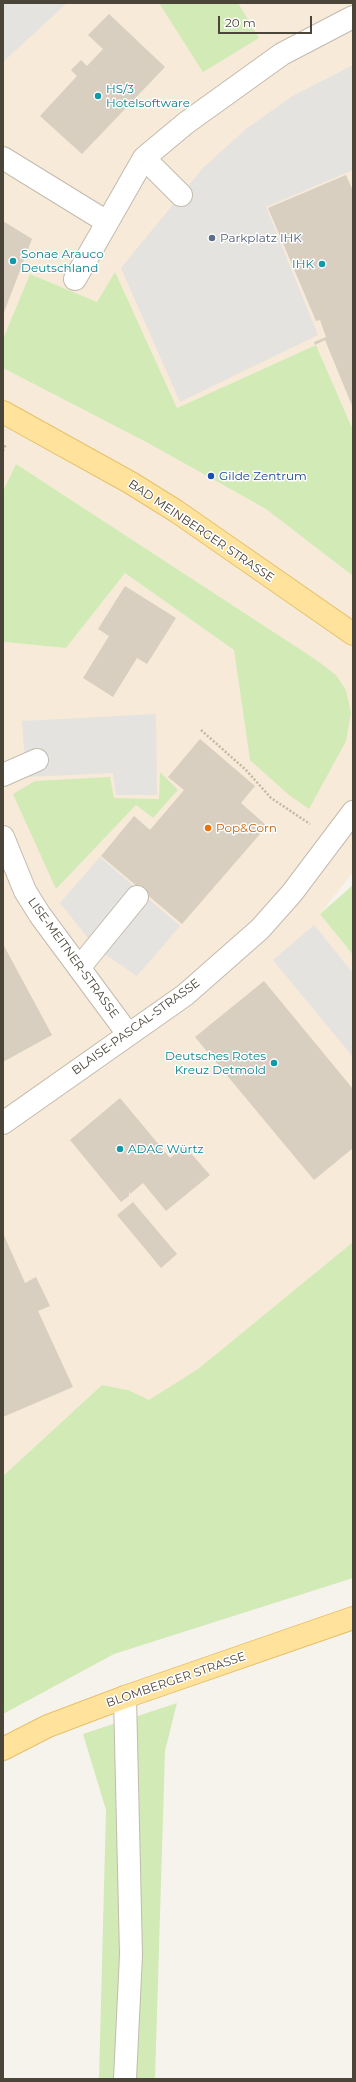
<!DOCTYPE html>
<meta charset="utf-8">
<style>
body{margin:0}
#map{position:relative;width:356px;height:2082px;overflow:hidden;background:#f6f3ec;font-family:Montserrat,sans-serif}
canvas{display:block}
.frame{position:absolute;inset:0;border:4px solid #4b4439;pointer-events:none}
.scale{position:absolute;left:218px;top:16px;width:94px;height:18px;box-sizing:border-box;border:2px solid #4b4439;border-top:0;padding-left:5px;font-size:12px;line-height:14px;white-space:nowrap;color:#4b4439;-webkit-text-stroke:3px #fff;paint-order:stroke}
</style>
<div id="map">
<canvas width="356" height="2082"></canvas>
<div class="frame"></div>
<div class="scale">20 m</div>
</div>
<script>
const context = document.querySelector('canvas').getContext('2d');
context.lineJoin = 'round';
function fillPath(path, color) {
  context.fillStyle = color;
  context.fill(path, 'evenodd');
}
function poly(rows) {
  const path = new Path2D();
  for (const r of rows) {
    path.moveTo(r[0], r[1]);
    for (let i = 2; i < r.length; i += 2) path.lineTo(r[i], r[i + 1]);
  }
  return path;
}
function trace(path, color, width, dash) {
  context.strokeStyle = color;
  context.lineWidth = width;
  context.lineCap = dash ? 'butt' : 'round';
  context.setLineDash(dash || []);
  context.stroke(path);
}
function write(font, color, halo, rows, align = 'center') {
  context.font = font + ' Montserrat,sans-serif';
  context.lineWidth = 3;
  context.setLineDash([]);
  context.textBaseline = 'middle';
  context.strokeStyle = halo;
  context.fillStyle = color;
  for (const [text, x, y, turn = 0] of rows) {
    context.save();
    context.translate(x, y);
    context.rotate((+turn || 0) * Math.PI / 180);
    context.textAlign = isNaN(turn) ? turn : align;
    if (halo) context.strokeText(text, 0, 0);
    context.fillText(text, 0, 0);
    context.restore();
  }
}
fillPath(poly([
 [3,3,353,3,353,430,316,345,177,408,115,273,97,302,30,274,3,339],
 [3,368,148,443,266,509,353,576,353,872,320,914,353,955,353,1242,198,1369,149,1401,128,1390,102,1385,3,1476,3,547,4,642,66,648,125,573,234,650,250,760,346,690,336,675,318,661,16,464,3,491],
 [161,773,178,790,153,818,136,805,56,889,110,777,113,798,159,799]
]), '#f7ead8');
fillPath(poly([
 [159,3,238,3,259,38,203,72],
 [115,272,177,408,316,345,353,430,353,576,266,509,148,443,3,368,3,339,30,274,97,302],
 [16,464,318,661,336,675,346,690,351,713,346,741,309,809,289,795,250,760,234,650,125,573,66,648,4,642,3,491],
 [160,772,178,790,153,818,136,805,56,889,13,794,35,781,110,777,114,798,159,799],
 [353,885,353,955,320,914],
 [353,1242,353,1578,114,1654,3,1714,3,1476,102,1385,128,1390,149,1400,198,1369],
 [177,1703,165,1751,155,2079,99,2079,106,1810,83,1734]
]), '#d2eab5');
fillPath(poly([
 [3,3,67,3,3,62],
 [353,65,353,170,266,207,318,335,180,402,121,268,203,168,246,129,291,97],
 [156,714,157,795,116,795,113,773,26,777,22,721],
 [100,857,180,926,137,976,96,948,60,903],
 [314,925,353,973,353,1057,273,960]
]), '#e5e3e0');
fillPath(poly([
 [109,14,165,67,82,154,40,116,77,76,71,70,81,60,87,66,103,49,88,35],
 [346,175,353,191,353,408,325,340,315,345,314,342,326,337,320,320,316,321,268,208],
 [3,221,32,239,3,315],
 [125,586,176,618,147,664,137,658,113,697,83,678,109,636,98,629],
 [200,739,255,786,241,803,267,826,182,924,101,856,134,816,150,830,184,790,168,777],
 [3,944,52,1035,3,1062],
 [264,981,353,1089,353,1148,314,1180,195,1037],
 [120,1098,170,1158,182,1149,188,1150,210,1175,166,1211,143,1183,130,1194,129,1191,129,1196,121,1202,70,1140],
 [133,1202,177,1254,161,1268,117,1215],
 [3,1233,25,1283,36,1277,50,1306,38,1311,73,1387,3,1417]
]), '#d8cfc1');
const minor = poly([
 [3,158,107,222],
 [144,158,181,195],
 [75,279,144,158,186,123,282,54,353,17],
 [3,775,37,760],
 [3,837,25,891,40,915,128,1034],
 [79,968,137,897],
 [3,1123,185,995,260,929,292,893,353,812],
 [125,1697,131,1955,125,2079]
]);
const major = poly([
 [3,412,131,483,176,511,353,634],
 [3,1749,48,1726,125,1697,353,1618]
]);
trace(minor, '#c2bbae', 24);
trace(major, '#e6c16a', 24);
trace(poly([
 [3,451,6,444],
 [201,730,246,770,271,798,310,824]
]), '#c4b79f', 2.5, [2, 2]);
trace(minor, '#fff', 22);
trace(major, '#ffe39c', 22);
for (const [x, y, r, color] of [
 [98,96,4,"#0f9aa8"],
 [212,238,4,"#5c6f8a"],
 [13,261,4,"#0f9aa8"],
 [322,264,4,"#0f9aa8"],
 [211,476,4,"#1a4fb4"],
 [208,828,4,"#e8710a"],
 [274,1063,4,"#0f9aa8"],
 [120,1149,4,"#0f9aa8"]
]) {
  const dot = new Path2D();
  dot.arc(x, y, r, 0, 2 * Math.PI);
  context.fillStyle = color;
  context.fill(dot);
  trace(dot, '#fff', 1.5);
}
write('12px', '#0d838f', '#fff', [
 ["HS/3",106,89],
 ["Hotelsoftware",106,103],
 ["Sonae Arauco",21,254],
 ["Deutschland",21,268],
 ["IHK",314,264,"right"],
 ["Deutsches Rotes",266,1056,"right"],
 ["Kreuz Detmold",266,1070,"right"],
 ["ADAC Würtz",128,1149]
], 'left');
write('12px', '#4e5e75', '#fff', [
 ["Parkplatz IHK",220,238]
], 'left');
write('12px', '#164399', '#fff', [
 ["Gilde Zentrum",219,476]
], 'left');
write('12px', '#4b4439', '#fff', [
 ["BAD MEINBERGER STRASSE",201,531,34],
 ["LISE-MEITNER-STRASSE",73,958,54],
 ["BLAISE-PASCAL-STRASSE",136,1027,-36],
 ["BLOMBERGER STRASSE",176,1680,-19]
]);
write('12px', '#c56008', '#fff', [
 ["Pop&Corn",216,828]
], 'left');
</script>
